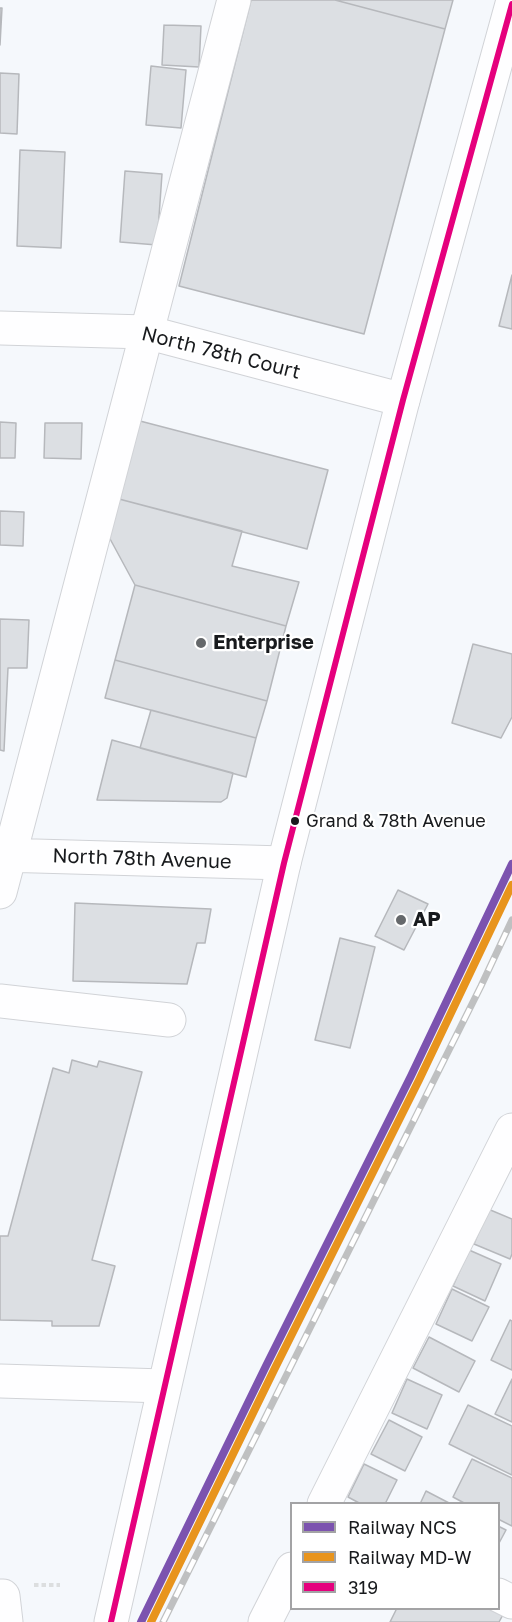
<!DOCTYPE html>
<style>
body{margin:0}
#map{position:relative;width:512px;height:1622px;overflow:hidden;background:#f5f8fc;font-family:"Golos Text",sans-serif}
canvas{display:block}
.legend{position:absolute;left:290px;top:1502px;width:210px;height:108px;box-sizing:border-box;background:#fff;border:2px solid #a3a3a5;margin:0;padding:8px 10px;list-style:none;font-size:18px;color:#181a1d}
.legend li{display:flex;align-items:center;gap:12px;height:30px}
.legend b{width:30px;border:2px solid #a3a3a5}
</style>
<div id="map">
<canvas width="512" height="1622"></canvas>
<ul class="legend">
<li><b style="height:8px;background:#7c53af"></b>Railway NCS</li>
<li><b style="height:8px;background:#e8941d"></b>Railway MD-W</li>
<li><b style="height:8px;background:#e5007d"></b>319</li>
</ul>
</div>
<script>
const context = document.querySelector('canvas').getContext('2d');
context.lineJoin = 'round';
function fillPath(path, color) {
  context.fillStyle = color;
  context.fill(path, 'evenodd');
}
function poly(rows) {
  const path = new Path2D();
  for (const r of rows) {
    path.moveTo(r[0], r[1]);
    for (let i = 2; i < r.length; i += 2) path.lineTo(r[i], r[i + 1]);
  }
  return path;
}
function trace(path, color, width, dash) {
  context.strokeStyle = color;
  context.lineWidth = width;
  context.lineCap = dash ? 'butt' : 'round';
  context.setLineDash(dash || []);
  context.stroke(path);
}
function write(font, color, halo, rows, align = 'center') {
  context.font = font + ' "Golos Text",sans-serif';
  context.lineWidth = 4.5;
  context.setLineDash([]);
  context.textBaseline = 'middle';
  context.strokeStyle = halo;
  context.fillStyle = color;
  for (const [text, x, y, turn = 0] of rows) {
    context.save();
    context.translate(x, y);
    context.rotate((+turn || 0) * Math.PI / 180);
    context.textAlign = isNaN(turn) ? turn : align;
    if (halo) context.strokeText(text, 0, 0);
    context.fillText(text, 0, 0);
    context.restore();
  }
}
const building = poly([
 [251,0,335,0,445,29,364,334,179,286,251,0],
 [335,0,453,0,445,29,335,0],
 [0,8,2,8,0,45,0,8],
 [164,25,201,26,199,67,162,65,164,25],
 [151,66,186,70,181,128,146,125,151,66],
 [0,73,19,74,17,134,0,133,0,73],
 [20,150,65,152,61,248,17,246,20,150],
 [125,171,162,174,157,245,120,242,125,171],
 [512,275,512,329,499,326,512,275],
 [140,421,328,470,307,549,119,499,140,421],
 [0,422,16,423,15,458,0,458,0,422],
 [45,423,82,423,81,459,44,458,45,423],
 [119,499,242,531,232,566,299,582,286,626,135,585,109,537,119,499],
 [0,511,24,512,23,546,0,545,0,511],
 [135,585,286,626,267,701,115,660,135,585],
 [0,619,29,620,27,668,8,668,4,751,0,750,0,619],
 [473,644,512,654,512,717,501,738,452,723,473,644],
 [115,660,267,701,256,738,105,698,115,660],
 [151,710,256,738,246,777,140,748,151,710],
 [112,740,233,773,227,798,221,802,97,800,112,740],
 [398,890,428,904,404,950,375,936,398,890],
 [75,903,211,909,205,943,197,943,187,984,73,981,75,903],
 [340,938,375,947,350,1048,315,1040,340,938],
 [72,1060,97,1067,99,1061,142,1072,92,1260,115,1266,99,1326,52,1326,52,1321,0,1320,0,1236,8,1236,53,1068,69,1073,72,1060],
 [488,1209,512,1219,512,1254,510,1259,474,1244,488,1209],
 [469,1250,501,1264,485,1301,453,1286,469,1250],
 [452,1289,489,1307,472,1341,436,1324,452,1289],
 [510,1320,512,1321,512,1370,491,1360,510,1320],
 [429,1337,475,1361,459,1392,413,1368,429,1337],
 [407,1379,442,1395,427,1429,392,1413,407,1379],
 [512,1379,512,1422,495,1414,512,1379],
 [468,1405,512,1426,512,1475,449,1444,468,1405],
 [389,1420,422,1437,405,1471,371,1454,389,1420],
 [472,1459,512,1478,512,1526,498,1519,498,1504,466,1504,453,1497,472,1459],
 [364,1464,397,1480,385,1504,361,1504,348,1497,364,1464],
 [426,1491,451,1504,420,1504,426,1491],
 [498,1526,506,1530,498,1545,498,1526],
 [397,1608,498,1608,505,1611,499,1622,390,1622,397,1608]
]);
fillPath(building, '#dcdfe3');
trace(building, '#b6b8bc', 1.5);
const minor = poly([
 [0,328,146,332,403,400],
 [0,855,284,863],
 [0,892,234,0],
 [0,1001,169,1020],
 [0,1381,164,1386],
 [324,1504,512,1130],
 [498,1595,512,1602],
 [0,1596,3,1596,6,1622],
 [265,1622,292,1569]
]);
const major = poly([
 [111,1622,284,863,403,400,512,4]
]);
trace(minor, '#d1d3d7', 35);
trace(major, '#d1d3d7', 35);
trace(poly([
 [34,1585,60,1585]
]), '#dcdedf', 4, [4.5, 3]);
trace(minor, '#fefeff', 33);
trace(major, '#fefeff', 33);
const rail = poly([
 [163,1622,481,986,512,920]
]);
trace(rail, '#bfc0c1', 7);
trace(rail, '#fff', 4.5, [14]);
trace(poly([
 [111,1622,284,863,403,400,512,4]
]), '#e5007d', 6);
trace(poly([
 [141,1622,266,1366,411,1076,512,864]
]), '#7c53af', 8);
trace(poly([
 [151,1622,274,1370,419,1080,512,885]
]), '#e8941d', 8);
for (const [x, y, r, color] of [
 [201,643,6,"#65686b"],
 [295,821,5,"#181a1d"],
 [401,920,6,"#65686b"]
]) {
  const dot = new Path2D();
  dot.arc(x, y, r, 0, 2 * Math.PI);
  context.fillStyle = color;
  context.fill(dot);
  trace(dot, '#fff', 2);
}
write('18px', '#181a1d', '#fff', [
 ["Grand & 78th Avenue",306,821]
], 'left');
write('20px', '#181a1d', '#fff', [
 ["North 78th Court",221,353,14],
 ["North 78th Avenue",142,859,2]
]);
write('bold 20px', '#181a1d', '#fff', [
 ["Enterprise",213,643],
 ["AP",413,920]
], 'left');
</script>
